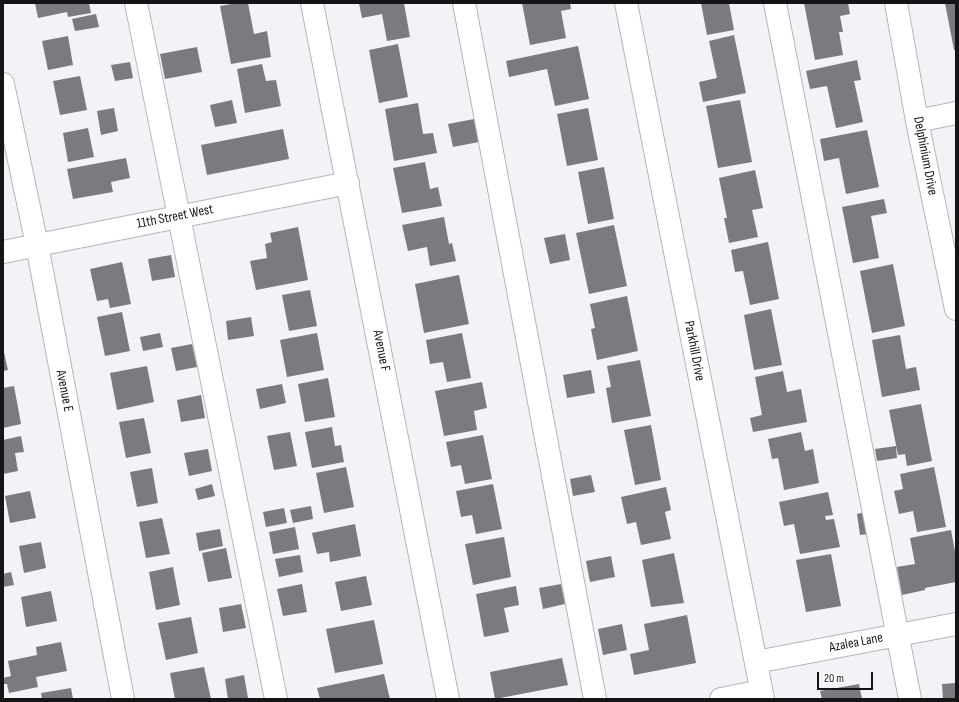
<!DOCTYPE html>
<style>
body{margin:0}
#map{position:relative;width:959px;height:702px;overflow:hidden;background:#f2f2f7;font-family:"Sofia Sans Condensed",sans-serif}
canvas{display:block}
.frame{position:absolute;inset:0;border:4px solid #151517;pointer-events:none}
.scale{position:absolute;left:817px;top:672px;width:56px;height:18px;box-sizing:border-box;border:2px solid #151517;border-top:0;padding-left:5px;font-size:12px;line-height:14px;white-space:nowrap;color:#151517;-webkit-text-stroke:3px #fff;paint-order:stroke}
</style>
<div id="map">
<canvas width="959" height="702"></canvas>
<div class="frame"></div>
<div class="scale">20 m</div>
</div>
<script>
const context = document.querySelector('canvas').getContext('2d');
context.lineJoin = 'round';
function fillPath(path, color) {
  context.fillStyle = color;
  context.fill(path, 'evenodd');
}
function poly(rows) {
  const path = new Path2D();
  for (const r of rows) {
    path.moveTo(r[0], r[1]);
    for (let i = 2; i < r.length; i += 2) path.lineTo(r[i], r[i + 1]);
  }
  return path;
}
function trace(path, color, width, dash) {
  context.strokeStyle = color;
  context.lineWidth = width;
  context.lineCap = dash ? 'butt' : 'round';
  context.setLineDash(dash || []);
  context.stroke(path);
}
function write(font, color, halo, rows, align = 'center') {
  context.font = font + ' "Sofia Sans Condensed",sans-serif';
  context.lineWidth = 3.5;
  context.setLineDash([]);
  context.textBaseline = 'middle';
  context.strokeStyle = halo;
  context.fillStyle = color;
  for (const [text, x, y, turn = 0] of rows) {
    context.save();
    context.translate(x, y);
    context.rotate((+turn || 0) * Math.PI / 180);
    context.textAlign = isNaN(turn) ? turn : align;
    if (halo) context.strokeText(text, 0, 0);
    context.fillText(text, 0, 0);
    context.restore();
  }
}
fillPath(poly([
 [35,3,89,3,91,13,68,17,67,12,38,18],
 [237,3,248,3,254,34,267,31,271,57,231,64,220,6],
 [359,3,404,3,410,37,387,41,382,14,362,18],
 [522,3,570,3,571,9,561,11,566,38,530,45],
 [701,3,729,3,734,30,707,35],
 [804,3,848,3,850,14,840,16,843,32,839,32,843,55,815,60],
 [945,3,956,3,956,50,954,50],
 [96,14,99,27,75,31,72,19],
 [734,35,746,93,703,102,699,82,717,78,709,41],
 [68,36,73,65,48,70,42,41],
 [398,44,408,97,379,103,369,50],
 [578,46,589,99,555,106,547,69,509,77,506,61],
 [197,47,202,72,165,79,160,54],
 [857,60,861,80,854,81,863,122,836,128,827,86,810,89,806,71],
 [130,62,133,78,115,81,111,65],
 [262,64,266,81,276,80,281,106,245,113,237,69],
 [80,76,87,110,60,115,53,81],
 [232,100,237,123,215,127,210,105],
 [740,100,752,162,718,168,706,106],
 [418,103,423,134,433,133,437,153,394,161,385,109],
 [114,108,118,131,101,135,97,111],
 [588,108,598,160,567,166,557,114],
 [474,119,479,142,453,147,448,124],
 [88,128,94,157,68,162,63,133],
 [283,129,289,159,207,175,201,145],
 [867,130,879,187,846,194,839,158,824,161,820,139],
 [126,158,130,178,111,182,113,192,73,199,67,169],
 [425,162,430,189,438,187,442,206,402,213,393,168],
 [604,167,614,219,588,224,578,172],
 [755,170,763,208,752,210,758,237,729,243,724,218,727,218,719,178],
 [884,199,887,213,871,216,879,258,853,263,842,207],
 [444,217,449,244,452,243,456,261,430,266,427,247,408,251,402,225],
 [614,225,627,286,589,294,576,233],
 [298,227,308,280,256,290,250,261,267,258,265,244,272,242,270,233],
 [565,234,570,260,550,264,544,238],
 [768,242,779,299,750,305,743,271,735,272,731,250],
 [171,255,175,277,152,281,148,259],
 [122,262,131,304,110,308,108,299,97,301,90,269],
 [893,264,905,326,872,333,860,271],
 [459,275,469,324,424,333,415,284],
 [310,290,317,326,289,331,282,295],
 [627,296,638,351,597,360,591,329,595,328,590,304],
 [771,309,782,365,754,370,744,315],
 [122,312,130,351,105,356,97,317],
 [251,317,254,336,228,340,226,321],
 [160,333,163,347,143,351,140,337],
 [317,333,324,370,287,377,280,340],
 [462,333,471,378,447,382,443,362,430,364,426,340],
 [900,335,906,369,916,367,920,390,882,397,872,340],
 [192,344,197,367,176,371,171,348],
 [3,348,8,370,3,371],
 [640,360,651,416,612,423,606,388,611,387,607,366],
 [147,366,154,402,117,410,110,373],
 [591,370,595,393,567,398,563,375],
 [783,371,787,392,801,389,807,422,753,432,750,418,762,415,755,377],
 [328,378,335,417,305,422,298,384],
 [482,382,487,408,474,411,477,430,444,436,435,391],
 [282,384,286,403,260,409,256,389],
 [14,386,21,424,3,428,3,388],
 [201,395,205,418,181,422,177,400],
 [921,404,932,461,907,466,905,454,898,455,889,410],
 [144,418,151,453,126,458,119,422],
 [651,425,661,480,635,485,624,430],
 [332,427,335,446,341,445,344,462,312,468,305,432],
 [290,432,297,466,274,470,267,436],
 [801,432,805,451,813,449,819,483,784,490,778,458,772,459,768,439],
 [483,435,492,479,465,484,461,465,451,467,446,442],
 [21,436,24,452,15,453,18,471,3,474,3,440],
 [896,446,897,458,877,461,875,449],
 [208,449,212,471,189,476,184,453],
 [346,467,354,507,324,513,316,473],
 [934,467,946,527,917,532,913,511,899,514,894,491,903,489,900,474],
 [152,468,158,503,137,507,130,472],
 [591,475,595,492,573,496,570,479],
 [212,484,215,496,198,500,195,489],
 [493,484,502,529,476,534,472,515,461,517,456,491],
 [666,487,671,510,665,512,671,539,641,545,636,522,627,524,621,497],
 [30,491,36,518,10,523,5,496],
 [828,492,833,515,825,516,826,520,834,519,840,547,800,554,794,524,784,526,779,502],
 [311,506,313,519,293,523,290,510],
 [284,508,287,523,266,527,263,512],
 [865,512,869,534,860,535,857,514],
 [162,518,170,554,146,558,139,522],
 [355,524,361,556,330,562,329,552,317,554,312,533],
 [295,527,299,549,273,554,269,532],
 [220,529,223,546,199,551,196,533],
 [951,530,956,557,956,582,925,588,925,590,902,595,897,567,915,564,910,538],
 [504,537,511,577,473,585,465,544],
 [41,542,46,568,24,573,19,546],
 [226,548,232,578,208,582,202,553],
 [674,553,684,603,651,607,642,560],
 [831,554,841,606,806,612,796,560],
 [300,555,303,572,279,577,275,559],
 [611,556,615,577,590,582,586,561],
 [173,567,180,605,156,610,149,572],
 [11,572,14,585,3,587,3,574],
 [366,576,372,605,341,611,335,582],
 [302,584,307,612,283,616,277,589],
 [561,584,565,604,543,609,539,588],
 [516,586,519,605,504,608,509,632,484,637,476,594],
 [51,591,57,621,26,627,21,597],
 [241,604,246,628,223,632,219,608],
 [687,615,696,663,634,675,630,654,649,650,644,624],
 [191,617,198,653,166,660,158,623],
 [374,620,383,664,335,673,326,629],
 [622,624,627,650,603,655,598,629],
 [61,642,67,671,36,677,38,687,9,693,7,684,3,684,3,678,11,676,8,661,37,655,36,647],
 [562,658,568,685,495,699,490,672],
 [204,667,211,699,175,699,170,673],
 [384,674,390,699,320,699,317,688],
 [244,675,248,698,228,699,225,679],
 [956,683,956,699,943,699,942,684],
 [859,684,862,699,822,699,820,691],
 [71,688,73,699,42,699,41,693]
]), '#7a7b7f');
const minor = poly([
 [136,3,276,699],
 [312,3,448,699],
 [464,3,595,699],
 [626,3,763,699],
 [775,3,910,699],
 [896,3,917,121,956,309],
 [3,84,37,245,123,699],
 [917,121,956,113],
 [3,252,348,183],
 [756,662,956,624],
 [721,699,761,691]
]);
trace(minor, '#b5b5ba', 24);
trace(minor, '#fff', 22);
write('14px', '#151517', '#fff', [
 ["Delphinium Drive",925,156,79],
 ["11th Street West",175,217,-11],
 ["Avenue F",381,351,79],
 ["Parkhill Drive",694,351,79],
 ["Avenue E",64,391,79],
 ["Azalea Lane",856,643,-11]
]);
</script>
